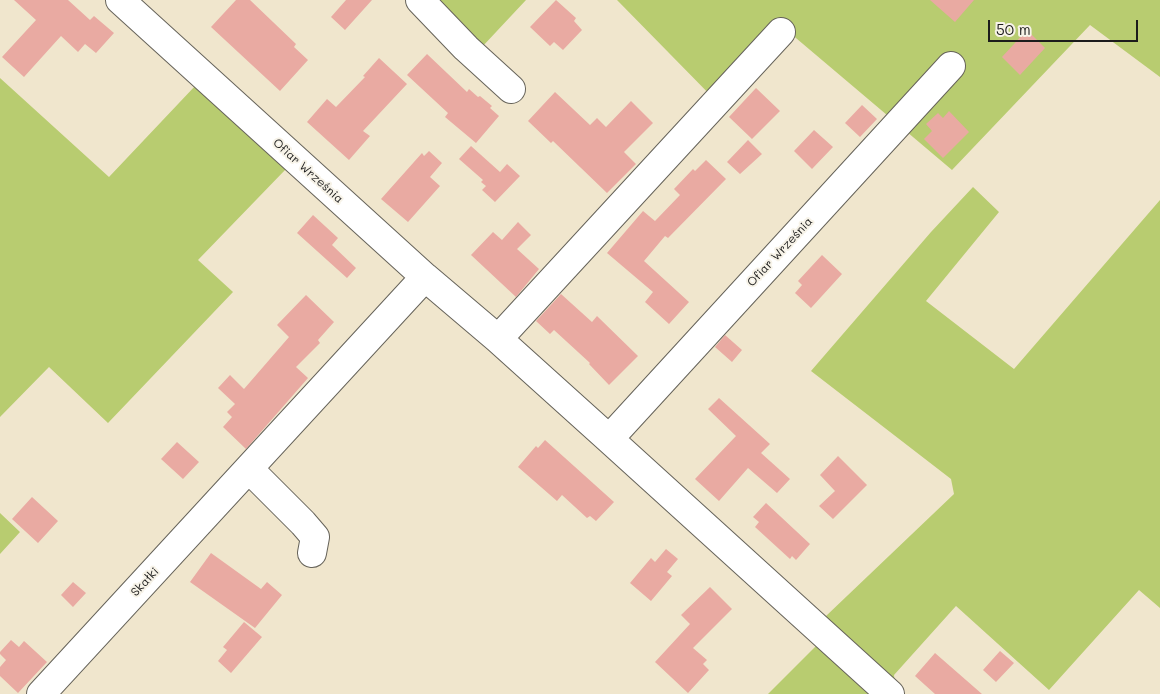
<!DOCTYPE html>
<meta charset="utf-8">
<style>
body{margin:0}
#map{position:relative;width:1160px;height:694px;overflow:hidden;background:#f0e6cd;font-family:Mali,sans-serif}
canvas{display:block}
.scale{position:absolute;left:988px;top:20px;width:150px;height:22px;box-sizing:border-box;border:2px solid #1c1c1c;border-top:0;padding-left:6px;font-size:15px;line-height:18px;white-space:nowrap;color:#1c1c1c;-webkit-text-stroke:4px #f7f3e8;paint-order:stroke}
</style>
<div id="map">
<canvas width="1160" height="694"></canvas>
<div class="scale">50 m</div>
</div>
<script>
const context = document.querySelector('canvas').getContext('2d');
context.lineJoin = 'round';
function fillPath(path, color) {
  context.fillStyle = color;
  context.fill(path, 'evenodd');
}
function poly(rows) {
  const path = new Path2D();
  for (const r of rows) {
    path.moveTo(r[0], r[1]);
    for (let i = 2; i < r.length; i += 2) path.lineTo(r[i], r[i + 1]);
  }
  return path;
}
function trace(path, color, width, dash) {
  context.strokeStyle = color;
  context.lineWidth = width;
  context.lineCap = dash ? 'butt' : 'round';
  context.setLineDash(dash || []);
  context.stroke(path);
}
function write(font, color, halo, rows, align = 'center') {
  context.font = font + ' Mali,sans-serif';
  context.lineWidth = 4;
  context.setLineDash([]);
  context.textBaseline = 'middle';
  context.strokeStyle = halo;
  context.fillStyle = color;
  for (const [text, x, y, turn = 0] of rows) {
    context.save();
    context.translate(x, y);
    context.rotate((+turn || 0) * Math.PI / 180);
    context.textAlign = isNaN(turn) ? turn : align;
    if (halo) context.strokeText(text, 0, 0);
    context.fillText(text, 0, 0);
    context.restore();
  }
}
fillPath(poly([
 [408,0,526,0,467,63],
 [617,0,1160,0,1160,77,1090,25,952,170,790,33,721,106],
 [0,78,109,177,196,85,286,169,198,260,233,292,108,423,49,367,0,417],
 [973,187,999,212,926,301,1014,369,1160,200,1160,608,1139,590,1049,690,956,606,894,675,896,693,829,632,826,616,954,494,951,479,811,371,931,232],
 [0,513,20,532,0,554],
 [819,643,876,694,768,694]
]), '#b8cc70');
fillPath(poly([
 [14,0,68,0,90,20,94,16,114,33,96,53,85,44,78,52,61,36,24,77,2,57,36,20],
 [236,0,250,0,296,44,294,47,308,60,280,91,211,27],
 [346,0,372,0,345,30,331,17],
 [556,0,576,18,574,21,582,30,563,50,554,42,550,46,530,27],
 [930,0,974,0,955,22],
 [1027,30,1045,48,1020,75,1002,57],
 [427,54,467,92,469,89,478,97,480,96,492,106,490,108,499,116,476,143,445,117,448,113,407,75],
 [379,58,407,84,363,131,370,136,349,160,307,122,327,99,336,107,365,77,363,76],
 [756,88,780,111,752,139,729,117],
 [555,92,590,125,597,118,606,127,631,101,653,123,624,152,636,164,607,193,553,141,551,143,528,121],
 [862,105,877,119,860,137,845,123],
 [949,111,969,132,943,158,924,139,932,131,926,124,938,113,943,118],
 [814,130,833,147,812,169,794,151],
 [748,140,762,154,740,174,727,162],
 [471,146,500,172,507,164,520,176,495,202,482,190,486,186,481,182,483,180,459,159],
 [429,151,442,163,430,177,440,186,408,222,381,199,422,153,424,156],
 [706,160,726,179,668,238,665,236,644,261,689,302,669,324,645,302,653,292,607,253,643,211,655,221,680,195,674,189,693,169,695,171],
 [313,215,338,238,332,245,356,268,347,278,297,233],
 [518,222,531,235,517,249,539,269,516,297,471,255,493,232,502,240],
 [822,255,842,274,811,308,795,293,802,285,798,281],
 [561,294,592,322,597,316,638,356,609,385,589,364,590,363,554,330,550,334,536,321],
 [306,295,334,322,318,340,320,343,296,367,308,378,246,449,223,427,232,417,227,412,235,404,218,388,230,375,244,389,289,337,277,325],
 [725,335,742,350,732,362,715,347],
 [719,398,770,444,761,453,790,479,777,493,748,468,719,501,695,479,736,436,708,409],
 [545,440,614,502,596,521,590,516,587,518,562,495,557,501,518,467,536,446,538,448],
 [177,442,199,462,183,479,161,459],
 [838,456,867,485,833,519,819,506,835,491,820,475],
 [32,497,58,521,38,543,12,519],
 [766,503,810,544,796,560,792,556,790,559,755,527,759,522,753,517],
 [666,549,678,559,667,572,672,576,651,601,630,583,651,558,655,562],
 [211,553,261,589,267,582,282,595,255,628,190,582],
 [73,582,86,593,73,607,61,595],
 [710,587,732,609,693,648,707,660,703,664,709,670,688,693,655,662,690,624,681,615],
 [244,622,262,637,231,673,218,661,227,650,223,647],
 [11,640,19,647,24,641,47,662,18,693,0,676,0,667,6,660,0,654,0,652],
 [1000,651,1014,663,996,682,983,670],
 [935,653,982,694,935,694,915,676]
]), '#e9aaa2');
const minor = poly([
 [120,0,425,277,498,339,609,439,890,694],
 [420,0,466,48,511,89],
 [498,339,781,32],
 [609,439,951,66],
 [249,469,303,523,315,537,312,553],
 [41,694,425,277]
]);
trace(minor, '#66635a', 30);
trace(minor, '#fff', 28);
write('12px', '#1c1c1c', '#f7f3e8', [
 ["Ofiar Września",308,171,42],
 ["Ofiar Września",780,252,-47],
 ["Skałki",145,582,-47]
]);
</script>
